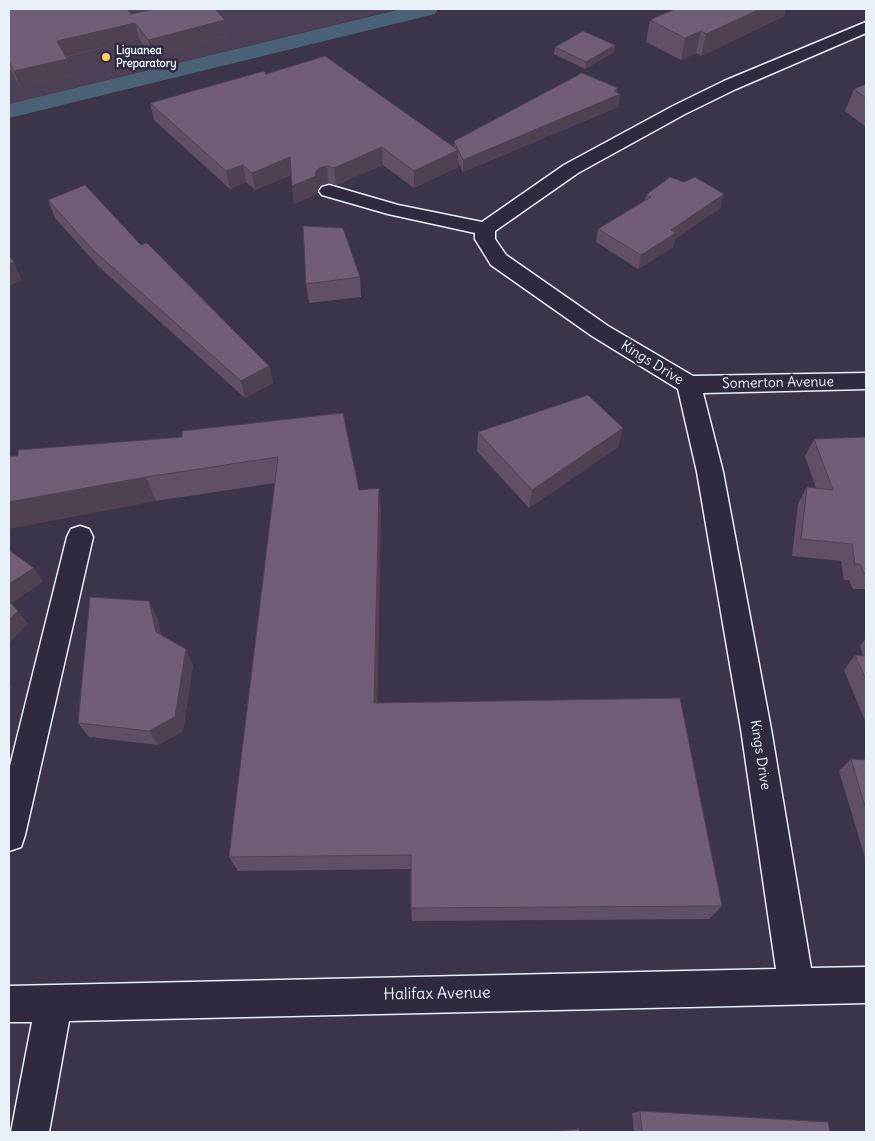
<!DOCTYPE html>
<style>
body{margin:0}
#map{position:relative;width:875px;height:1141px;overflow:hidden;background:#3c3448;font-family:Delius,sans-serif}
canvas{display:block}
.frame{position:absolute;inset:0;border:10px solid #e8f1f8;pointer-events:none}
</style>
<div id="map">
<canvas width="875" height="1141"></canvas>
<div class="frame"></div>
</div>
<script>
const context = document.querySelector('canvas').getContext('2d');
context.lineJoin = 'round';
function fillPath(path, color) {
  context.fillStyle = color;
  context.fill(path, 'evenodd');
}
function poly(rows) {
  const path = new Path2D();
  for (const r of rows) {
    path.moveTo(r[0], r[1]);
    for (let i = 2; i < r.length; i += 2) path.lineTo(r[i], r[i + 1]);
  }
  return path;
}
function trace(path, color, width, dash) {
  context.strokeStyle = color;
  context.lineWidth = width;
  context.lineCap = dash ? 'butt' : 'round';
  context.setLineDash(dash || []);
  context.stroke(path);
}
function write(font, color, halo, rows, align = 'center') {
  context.font = font + ' Delius,sans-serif';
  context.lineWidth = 5;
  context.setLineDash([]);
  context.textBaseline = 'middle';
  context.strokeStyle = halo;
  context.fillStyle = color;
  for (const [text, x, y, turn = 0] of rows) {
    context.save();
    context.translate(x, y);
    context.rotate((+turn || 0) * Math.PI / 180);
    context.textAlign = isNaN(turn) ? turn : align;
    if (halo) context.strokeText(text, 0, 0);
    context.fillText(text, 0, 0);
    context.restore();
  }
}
fillPath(poly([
 [9,9,398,9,9,104]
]), '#4c4056');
fillPath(poly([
 [401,9,438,9,435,14,9,118,9,104,401,9]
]), '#4b6276');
const minor = poly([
 [866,22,866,33,736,89,685,114,578,173,495,231,495,239,506,255,608,326,693,376,866,373,866,389,703,393,723,472,771,729,811,968,866,967,866,1003,69,1021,49,1132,11,1132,32,1022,9,1022,9,986,776,969,741,729,697,472,678,389,592,336,491,265,475,239,475,233,388,214,322,195,319,191,322,187,329,185,398,205,482,222,564,165,673,106,724,81,866,22],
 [80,526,89,529,93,537,25,835,21,847,9,851,9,770,67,537,71,529,80,526]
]);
trace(minor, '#e8f1f8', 3);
fillPath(minor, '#2f2a3d');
fillPath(poly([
 [9,9,131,14,225,20,228,36,152,56,139,39,66,57,72,75,20,88,11,70,9,70],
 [675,9,786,9,784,16,701,56,696,53,681,60,646,42,650,20],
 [615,45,614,52,585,69,554,54,555,47],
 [266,74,454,147,454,141,617,93,620,94,618,107,463,172,458,162,458,167,414,188,383,165,336,185,328,183,321,185,318,190,318,193,294,204,291,175,255,190,246,182,230,189,154,120,150,103],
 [866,84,866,127,845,111,854,89],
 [646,195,720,208,675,239,673,247,638,269,596,242,598,229,645,201],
 [48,200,141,245,269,366,273,383,245,398,99,267,55,218],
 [360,277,361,297,309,303,306,284],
 [343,413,359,490,381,513,377,703,722,906,709,919,412,921,411,908,411,869,238,871,229,857,275,483,156,501,18,456,182,437],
 [623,428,618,447,529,508,477,451,478,432],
 [866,437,866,589,853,589,849,580,844,580,841,561,792,556,798,504,807,487,816,488,805,456,814,439],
 [157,617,161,635,193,665,183,731,158,745,89,737,78,723],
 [866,638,866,723,844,670,855,655,863,656,860,646],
 [851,759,866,760,866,861,839,771],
 [640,1111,830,1132,634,1132,632,1113]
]), '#615065');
fillPath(poly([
 [760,9,786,9,784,16,701,56,706,34],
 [225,20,228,36,152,56,148,40],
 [135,23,139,39,63,57,57,41],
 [701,31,696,53,681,60,685,38],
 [615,45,614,52,585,69,586,62],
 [67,59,72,75,20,88,14,71],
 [618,88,617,96,620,94,618,107,463,172,463,160,614,91],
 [382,147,383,165,336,185,334,168],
 [458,150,458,167,414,188,414,171],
 [290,157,292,174,255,190,252,173],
 [243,165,246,182,230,189,226,171],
 [327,166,328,183,321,185,318,190,318,193,294,204,292,186,319,168],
 [724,194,720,208,675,239,673,247,638,269,641,255,671,230],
 [14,262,22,280,9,286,9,264],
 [269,366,273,383,245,398,241,381],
 [623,428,618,447,529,508,532,490],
 [146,477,156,501,9,529,9,502],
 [379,488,381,513,377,723,374,703],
 [34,568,43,582,9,605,9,584],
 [149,601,157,617,164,647,156,632],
 [18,611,28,624,9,643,9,620],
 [186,649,193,665,183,731,158,745,149,731],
 [9,683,12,687,9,690]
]), '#4f4152');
const building = poly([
 [9,9,127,9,131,14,154,9,215,9,225,20,148,40,135,23,57,41,67,59,14,71,9,61,9,9],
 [675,9,760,9,706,34,701,31,685,38,650,20,675,9],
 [583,31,615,45,586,62,555,47,583,31],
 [325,56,458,150,414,171,382,147,334,168,327,166,319,168,315,173,316,176,292,186,290,157,252,173,243,165,226,171,150,103,264,71,266,74,325,56],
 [582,73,618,88,614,91,620,94,463,160,454,141,582,73],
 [866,84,866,98,854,89,866,84],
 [670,177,684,182,695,177,724,194,671,230,676,233,641,255,598,229,651,197,646,195,670,177],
 [85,185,141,245,147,243,269,366,241,381,92,249,48,200,85,185],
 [303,226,343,228,360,277,306,284,303,226],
 [9,256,14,262,9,264,9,256],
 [588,395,623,428,532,490,478,432,588,395],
 [343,413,359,490,379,488,374,703,680,698,722,906,411,908,411,855,229,857,278,457,146,477,9,502,9,456,18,456,18,450,182,437,182,431,343,413],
 [866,437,866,573,864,573,860,564,855,564,852,544,801,539,807,487,833,490,814,439,866,437],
 [9,550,34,568,9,584,9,550],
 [90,597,149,601,156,632,186,649,175,717,149,731,78,723,90,597],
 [9,601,18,611,9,620,9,601],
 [855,655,866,656,866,680,855,655],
 [851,759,866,760,866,810,851,759],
 [640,1111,828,1122,830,1132,642,1132,640,1111],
 [579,1129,580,1132,552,1132,579,1129]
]);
fillPath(building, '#715d75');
trace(building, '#4f4152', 1);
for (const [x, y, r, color] of [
 [106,57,5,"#ffd166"]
]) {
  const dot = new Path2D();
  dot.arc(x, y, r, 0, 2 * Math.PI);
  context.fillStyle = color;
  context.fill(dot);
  trace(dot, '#2f2a3d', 2);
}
write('bold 11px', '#e8f1f8', '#2f2a3d', [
 ["Liguanea",116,51],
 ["Preparatory",116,64]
], 'left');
write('14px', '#e8f1f8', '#2f2a3d', [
 ["Kings Drive",652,363,32],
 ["Somerton Avenue",778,383,-1],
 ["Kings Drive",760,755,81]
]);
write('16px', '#e8f1f8', '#2f2a3d', [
 ["Halifax Avenue",437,994,-1]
]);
</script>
